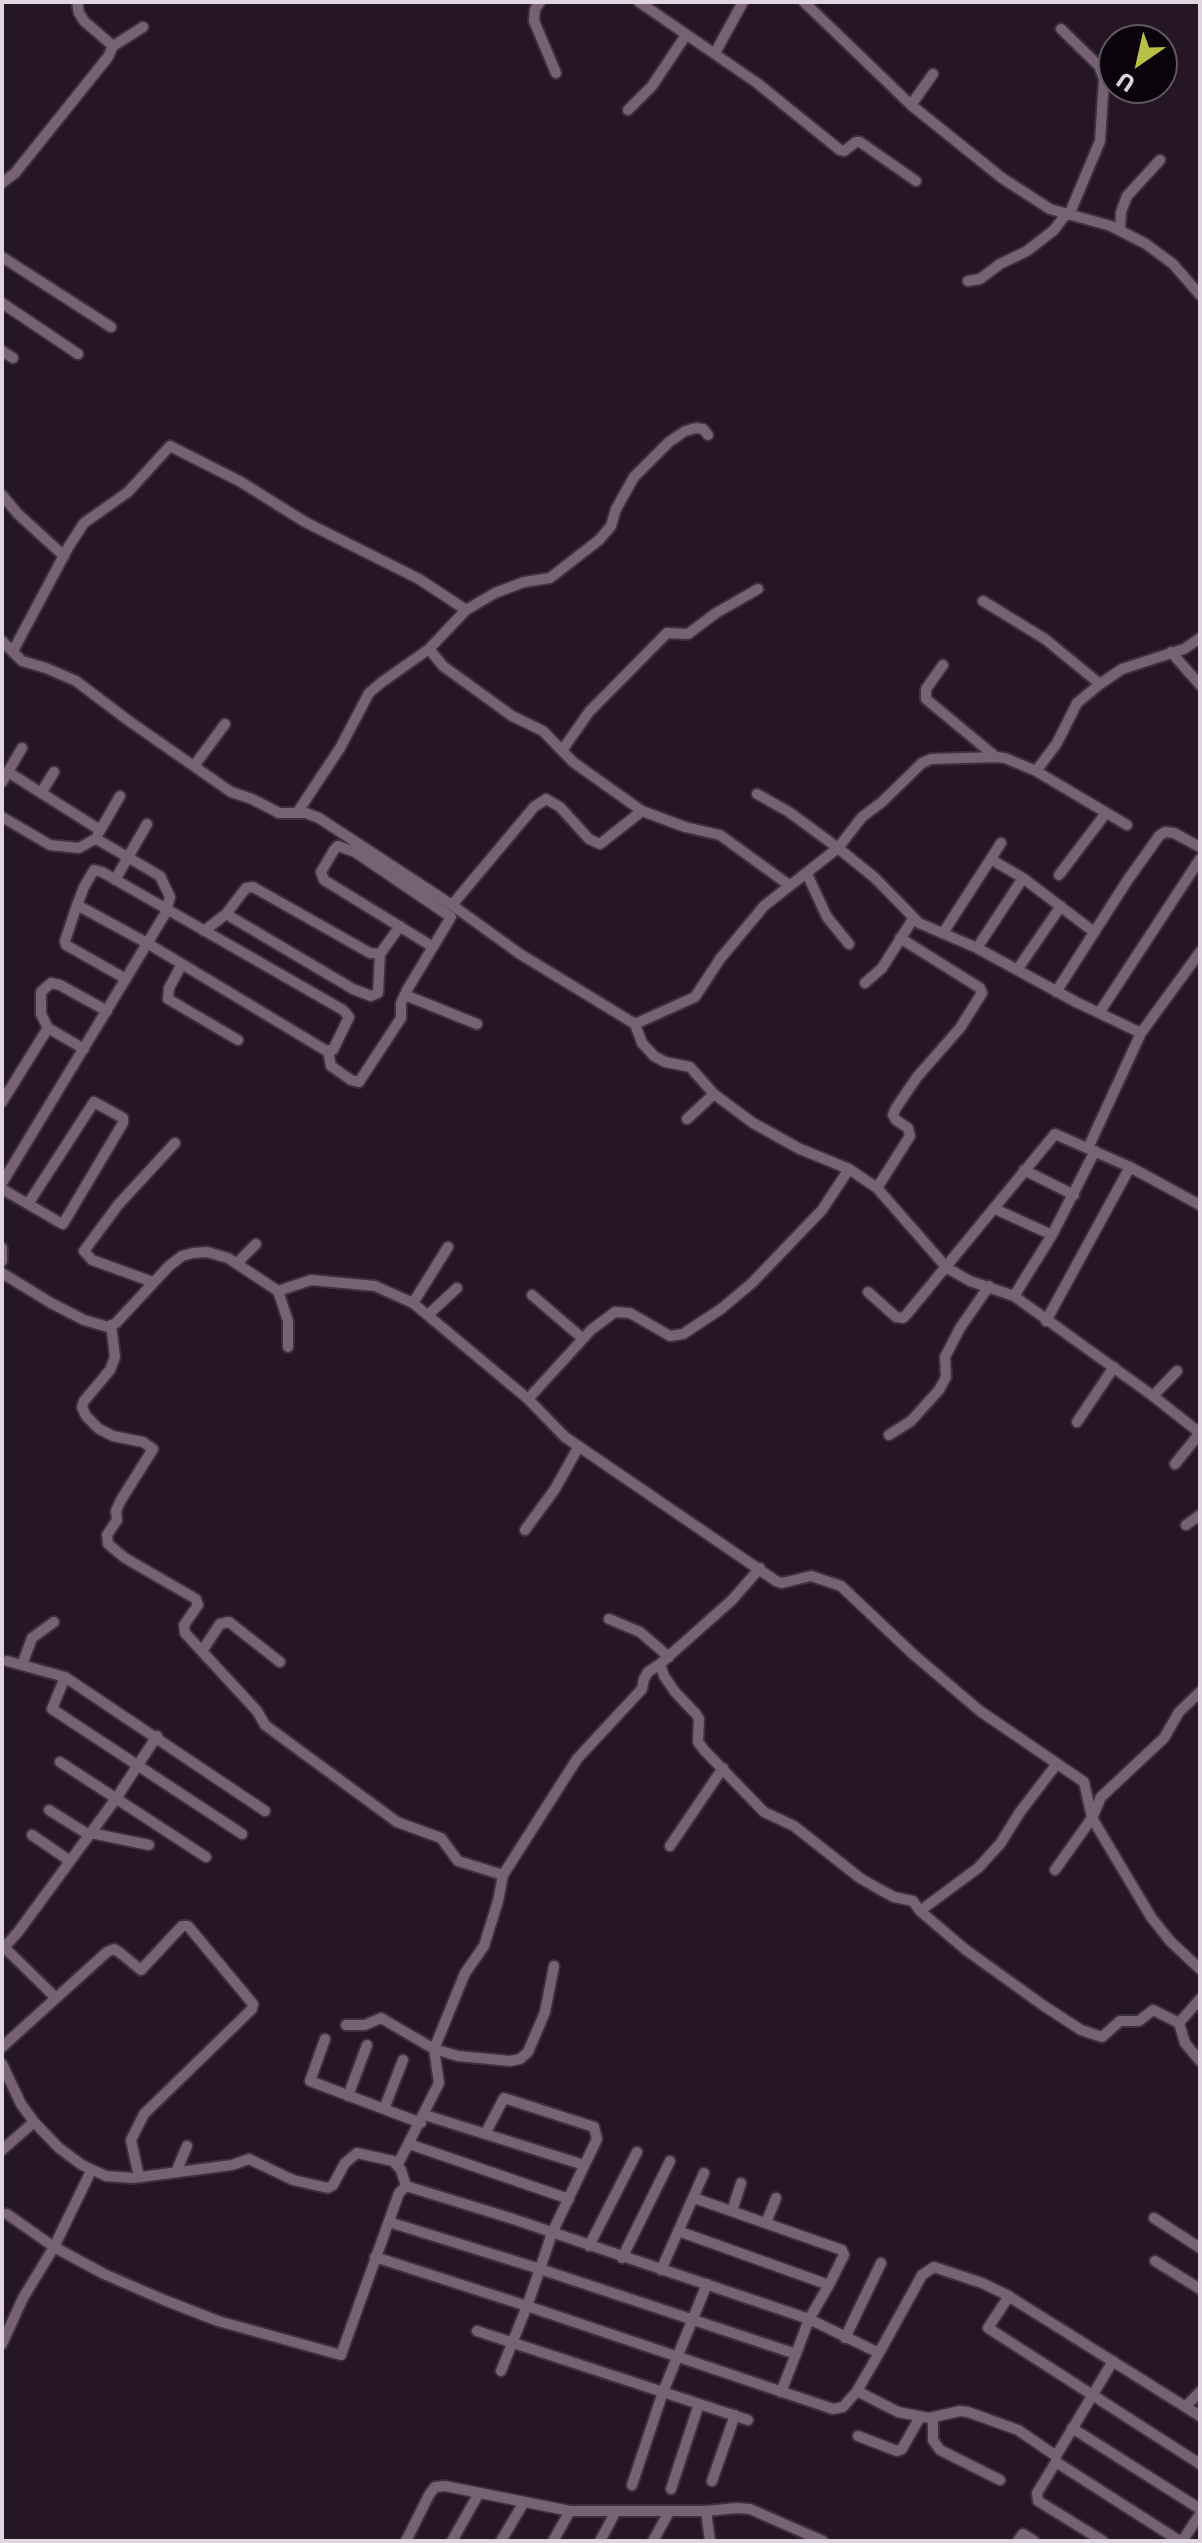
<!DOCTYPE html>
<style>
body{margin:0}
#map{position:relative;width:1202px;height:2543px;overflow:hidden;background:#261524;font-family:Commissioner,sans-serif}
canvas{display:block}
.frame{position:absolute;inset:0;border:4px solid #e0d4de;pointer-events:none}
.north{position:absolute;left:1098px;top:24px;width:80px;height:80px;box-sizing:border-box;background:#0a040a;border:2px solid #60575f;border-radius:50%;rotate:214deg;font-size:22px;font-weight:700;line-height:32px;text-align:center;color:#e0d4de}
.north::after{content:'';display:block;margin:auto;width:28px;height:36px;background:#bac045;clip-path:polygon(50% 0,100% 100%,50% 72%,0 100%)}
</style>
<div id="map">
<canvas width="1202" height="2543"></canvas>
<div class="frame"></div>
<div class="north">U</div>
</div>
<script>
const context = document.querySelector('canvas').getContext('2d');
context.lineJoin = 'round';
function poly(rows) {
  const path = new Path2D();
  for (const r of rows) {
    path.moveTo(r[0], r[1]);
    for (let i = 2; i < r.length; i += 2) path.lineTo(r[i], r[i + 1]);
  }
  return path;
}
function trace(path, color, width, dash) {
  context.strokeStyle = color;
  context.lineWidth = width;
  context.lineCap = dash ? 'butt' : 'round';
  context.setLineDash(dash || []);
  context.stroke(path);
}
const minor = poly([
 [540,2,535,9,534,21,556,73],
 [639,2,757,83,840,150,844,151,856,142,860,142,916,181],
 [804,2,911,105,1002,178,1050,209,1111,226,1146,244,1173,264,1200,295],
 [1061,29,1099,66,1104,79,1100,141,1069,215],
 [113,46,143,27],
 [715,53,743,2],
 [911,105,933,74],
 [628,110,652,86,686,35],
 [2,183,15,173,108,57,113,46,84,21,79,13,77,2],
 [1120,230,1121,212,1127,196,1160,160],
 [2,257,111,327],
 [968,281,980,279,1000,264,1027,251,1054,230,1066,214],
 [2,303,78,354],
 [2,351,13,358],
 [708,435,703,429,696,428,685,431,669,442,634,477,616,509,611,526,599,540,550,578,524,582,495,593,466,610,429,649,443,666,512,716,543,731,573,762,642,811,685,827,720,835,789,885],
 [2,495,18,514,64,556],
 [983,601,1045,639,1100,684],
 [2,641,22,661,46,668,76,681,129,721,231,792,252,799,279,813,306,813,319,818,452,905,520,954,635,1024],
 [13,651,69,546,84,523,128,492,170,446,241,482,305,522,419,579,466,610],
 [1171,652,1200,685],
 [943,665,926,689,926,699,996,757],
 [563,749,589,712,667,633,688,634,716,613,758,589],
 [194,766,225,724],
 [1036,771,1127,825],
 [8,772,100,830],
 [2,782,22,748],
 [41,793,54,772],
 [757,794,789,812,838,848,875,878,919,923,977,948,1076,1002,1141,1033],
 [297,813,340,748,369,693,382,682,429,649],
 [2,817,50,845,79,848,95,839,100,841,160,876,170,897,165,914,2,1183],
 [98,834,120,796],
 [992,860,1023,878,1094,932],
 [807,874,827,917,849,944],
 [1059,875,1106,813],
 [115,880,147,824],
 [77,905,147,943,325,1050,333,1050,349,1017,343,1010,102,872,94,870,84,887,77,905,65,941,66,945,126,979],
 [452,905,534,807,546,799,560,807,589,839,600,844,642,811],
 [226,914,353,989,371,996,378,993,380,954],
 [204,931,226,914,246,888,253,887,370,953,380,954,400,926],
 [943,933,1001,843],
 [977,948,1023,878],
 [182,964,169,988,168,999,238,1040],
 [1017,970,1061,906],
 [865,983,882,968,913,919],
 [1056,992,1127,881,1159,836,1165,832,1174,833,1200,847],
 [405,995,477,1024],
 [1099,1013,1200,859],
 [84,1049,48,1028,41,1014,41,992,51,983,60,985,107,1011],
 [328,1051,331,1066,351,1080,359,1082,401,1018,401,1003,407,990,451,917,355,852,338,846,334,850,321,872,324,880,433,947],
 [2,1102,48,1028],
 [687,1119,714,1094],
 [1088,1148,1141,1033,1200,952],
 [849,1169,877,1188,947,1268,970,1281,1014,1296,1153,1396,1200,1433],
 [1024,1170,1074,1195],
 [877,1188,910,1136,908,1128,896,1120,893,1115,896,1108,917,1077,960,1028,982,993,980,988,900,938],
 [2,1189,28,1204,59,1222,63,1224,123,1123,123,1118,94,1102,28,1204],
 [995,1209,1052,1235],
 [2,1248,2,1261],
 [237,1263,256,1244],
 [2,1273,51,1303,84,1320,108,1327,116,1323,169,1266,182,1256,193,1253,207,1252,228,1258,278,1291,311,1280,375,1286,413,1303,528,1399,591,1330,615,1312,630,1313,670,1336,683,1334,721,1309,752,1283,822,1210,849,1169,800,1149,753,1123,714,1094,690,1067,665,1062,654,1056,642,1043,635,1024,695,997,720,959,764,906,838,848,862,817,882,802,922,763,931,759,996,757,1005,758,1036,771,1057,743,1077,703,1100,684,1122,669,1184,649,1200,638],
 [153,1282,92,1260,84,1251,118,1205,175,1143],
 [278,1291,288,1321,288,1347],
 [868,1292,896,1317,903,1318,907,1314,1055,1134,1130,1167,1200,1205],
 [532,1295,582,1338],
 [1014,1296,1052,1235,1095,1151],
 [413,1303,448,1247],
 [428,1315,457,1288],
 [1046,1321,1130,1167],
 [111,1325,115,1357,110,1370,84,1401,82,1407,86,1416,99,1429,113,1436,143,1442,153,1449,121,1500,116,1511,117,1520,107,1535,108,1544,125,1558,196,1599,198,1605,184,1625,185,1633,257,1711,265,1725,397,1822,441,1838,458,1861,503,1875],
 [1153,1396,1177,1371],
 [528,1399,565,1437,776,1581,782,1583,811,1576,841,1586,914,1655,980,1711,1084,1782,1092,1818,1151,1917,1170,1941,1200,1969],
 [1077,1422,1114,1367],
 [889,1435,911,1421,939,1390,946,1377,945,1357,960,1328,989,1286],
 [1175,1464,1200,1433],
 [1186,1525,1200,1515],
 [525,1530,555,1489,579,1446],
 [760,1568,732,1600,660,1664,664,1676,675,1692,696,1714,699,1719,698,1742,704,1750,764,1812,794,1826,860,1878,879,1889,894,1897,913,1901,920,1911,966,1950,1044,2006,1081,2030,1102,2037,1120,2021,1139,2021,1153,2010,1179,2023],
 [609,1619,640,1632,669,1657],
 [202,1651,220,1624,229,1622,280,1662],
 [7,1661,65,1677,265,1811],
 [22,1665,32,1638,54,1622],
 [65,1677,52,1709,242,1834],
 [60,1762,206,1857],
 [49,1810,89,1835],
 [91,1833,149,1845],
 [32,1835,70,1861],
 [670,1846,723,1768],
 [1055,1870,1092,1818,1101,1797,1164,1738,1179,1712,1200,1692],
 [920,1911,978,1868,1000,1844,1020,1812,1056,1765],
 [4,1947,55,1997],
 [2,1950,18,1932,115,1800,157,1736],
 [1179,2023,1185,2043,1200,2061],
 [1179,2023,1200,1999],
 [346,2025,365,2025,381,2018,434,2049,458,2056,510,2061,520,2059,528,2052,545,2012,554,1966],
 [325,2039,310,2081,421,2123],
 [2,2047,107,1952,114,1949,119,1952,141,1970,182,1926,188,1926,253,2004,252,2009,144,2114,131,2140,139,2177],
 [2,2064,21,2104,34,2122,59,2148,82,2165,106,2176,133,2178,232,2165,249,2159,293,2180,328,2188,333,2185,345,2163,357,2153,393,2161,401,2170,406,2186],
 [348,2096,367,2045],
 [384,2109,403,2060],
 [425,2115,584,2165],
 [409,2144,569,2199],
 [2,2150,34,2122],
 [398,2164,439,2083,434,2049,465,1973,484,1946,498,1901,503,1875,577,1759,642,1689,644,1679,648,1672,660,1664],
 [176,2172,187,2146],
 [694,2198,842,2250,844,2255,829,2285,809,2319,879,2353,922,2275,934,2267,982,2283,1005,2294,1200,2416],
 [732,2211,741,2183],
 [7,2214,54,2247,104,2274,164,2300,218,2321,341,2355,399,2193,406,2186,510,2218,809,2319,796,2354,540,2269,527,2306,833,2409,843,2407,857,2391,898,2412,929,2418,960,2411,968,2412,1018,2430,1056,2456,1056,2462,1037,2493,1038,2501,1103,2541],
 [1154,2218,1200,2248],
 [389,2222,540,2269,552,2233,597,2139,594,2127,504,2098,485,2134],
 [766,2223,776,2198],
 [678,2231,829,2285],
 [589,2246,637,2152],
 [375,2257,527,2306,501,2371],
 [622,2258,670,2161],
 [1155,2261,1200,2289],
 [661,2270,704,2173],
 [1009,2296,988,2328,1200,2464],
 [477,2331,748,2420],
 [845,2338,881,2263],
 [2,2344,23,2298,54,2247,91,2171],
 [857,2391,879,2353],
 [781,2392,796,2354],
 [1185,2407,1200,2392],
 [933,2417,933,2440,940,2450,1000,2480],
 [1072,2428,1200,2509],
 [858,2436,897,2451,902,2449,920,2417],
 [1056,2456,1113,2361],
 [1056,2462,1178,2540,1183,2540,1200,2514],
 [712,2481,735,2415],
 [632,2485,663,2392,707,2284],
 [671,2489,699,2404],
 [706,2511,710,2541],
 [406,2541,429,2495,435,2487,445,2486,570,2511,706,2511,737,2508,750,2509,823,2541],
 [452,2541,479,2493],
 [501,2541,524,2502],
 [553,2541,570,2511],
 [600,2541,616,2511],
 [653,2541,669,2512],
 [1018,2541,1023,2534,1034,2541]
]);
trace(minor, '#3c303b', 14);
trace(minor, '#776174', 10);
</script>
